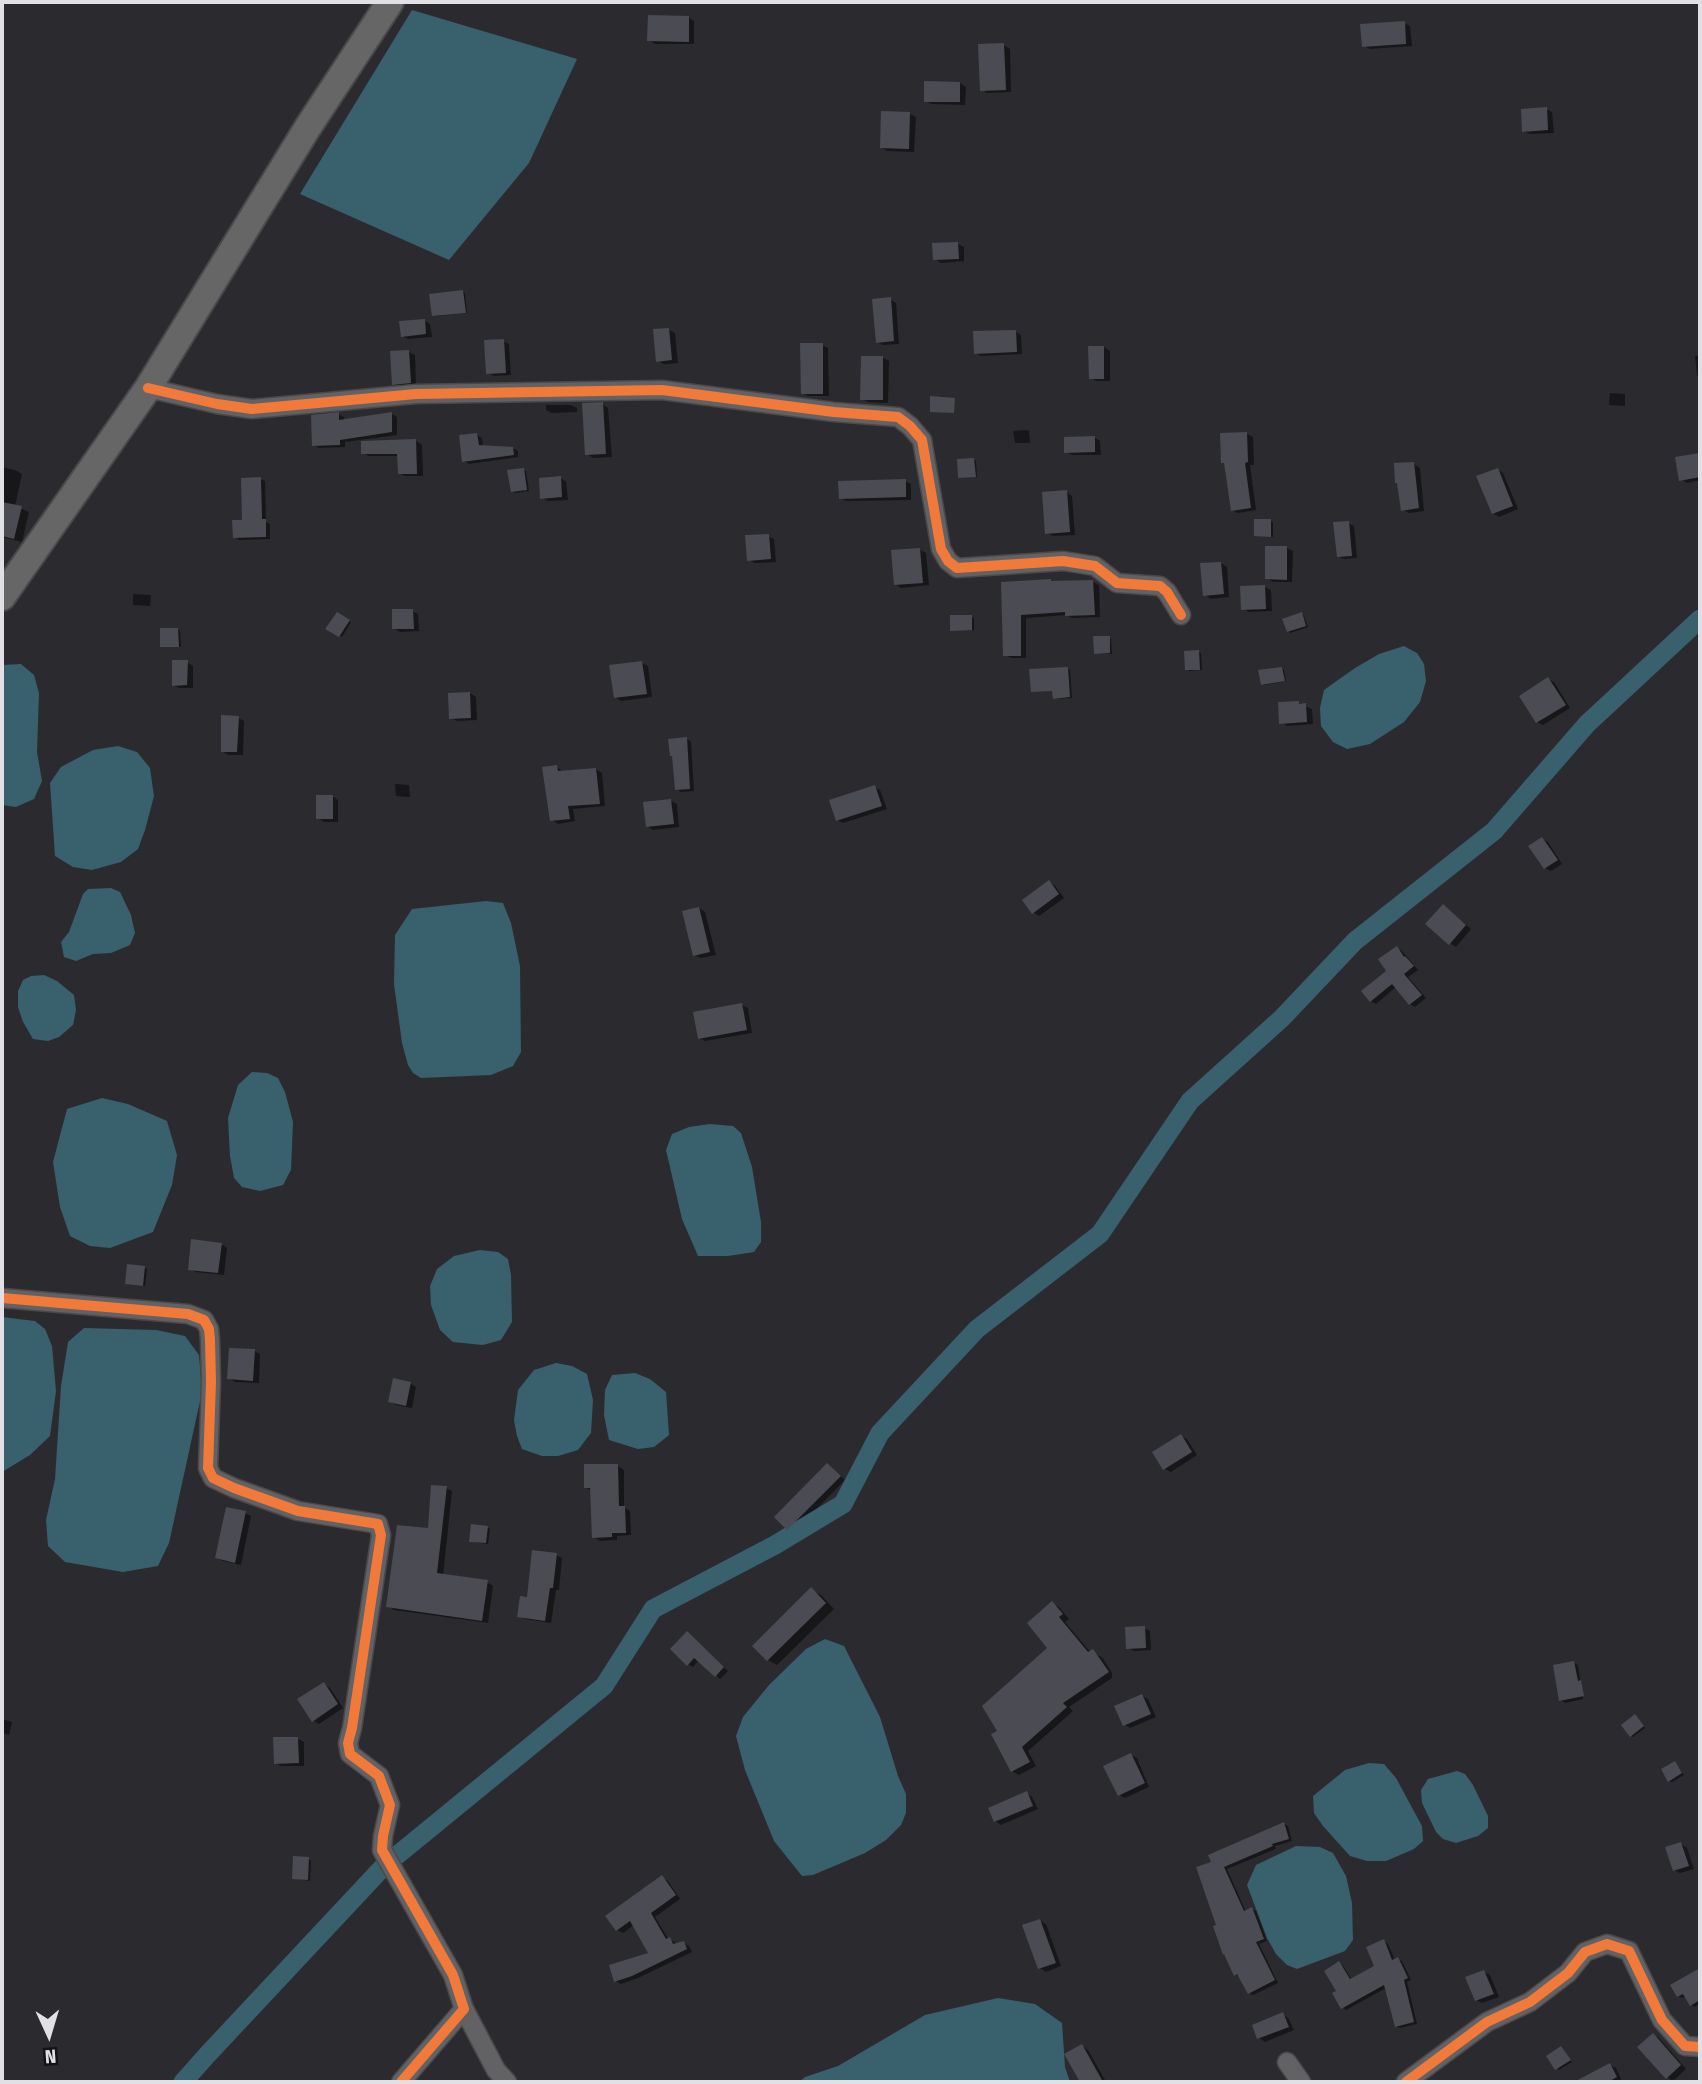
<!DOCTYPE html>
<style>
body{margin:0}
#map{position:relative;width:1702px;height:2084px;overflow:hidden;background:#2b2b2f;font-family:"Fira Sans Condensed",sans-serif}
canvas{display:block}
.frame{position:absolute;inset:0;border:4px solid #e0e0e5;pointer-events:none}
.north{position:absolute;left:14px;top:2000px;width:70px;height:70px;-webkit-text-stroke:5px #131316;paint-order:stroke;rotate:176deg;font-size:19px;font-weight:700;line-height:28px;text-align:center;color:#e0e0e5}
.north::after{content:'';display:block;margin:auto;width:24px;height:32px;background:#e0e0e5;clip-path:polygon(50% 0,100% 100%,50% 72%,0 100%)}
</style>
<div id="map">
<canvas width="1702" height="2084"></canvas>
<div class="frame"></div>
<div class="north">N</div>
</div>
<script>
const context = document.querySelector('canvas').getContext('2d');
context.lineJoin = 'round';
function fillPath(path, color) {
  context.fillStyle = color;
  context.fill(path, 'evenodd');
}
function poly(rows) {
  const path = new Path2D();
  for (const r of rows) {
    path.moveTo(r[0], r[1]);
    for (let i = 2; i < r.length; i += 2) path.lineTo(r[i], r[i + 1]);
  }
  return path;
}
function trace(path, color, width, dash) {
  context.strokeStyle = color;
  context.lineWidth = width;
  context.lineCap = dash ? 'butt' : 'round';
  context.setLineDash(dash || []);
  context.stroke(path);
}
fillPath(poly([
 [412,10,577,59,529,163,449,260,300,194],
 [1404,646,1417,653,1424,664,1426,681,1420,702,1404,722,1370,744,1347,749,1333,742,1321,726,1320,708,1324,690,1355,668,1379,654],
 [21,664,34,675,39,693,37,752,42,781,34,799,16,807,2,805,2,665],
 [118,746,137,752,150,768,154,796,145,830,138,849,121,862,92,870,73,867,55,856,50,783,61,767,93,750],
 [111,888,120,892,131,915,135,933,130,945,111,953,93,954,76,961,64,957,61,942,69,932,83,894,88,889],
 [486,901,503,903,511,923,520,966,521,1052,513,1066,491,1075,421,1078,413,1073,408,1065,402,1043,394,984,395,935,412,909],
 [44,975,57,981,74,995,76,1010,73,1025,59,1037,48,1041,33,1039,23,1022,18,1007,18,991,23,980,31,976],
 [252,1072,267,1073,278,1078,285,1092,293,1122,291,1170,283,1185,260,1191,242,1187,234,1178,230,1156,228,1118,238,1085],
 [102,1098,128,1104,167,1121,177,1155,172,1185,153,1232,110,1248,90,1246,70,1236,60,1207,53,1162,67,1109],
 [710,1124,733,1126,741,1133,752,1167,761,1222,761,1242,754,1252,728,1256,698,1256,682,1219,666,1150,672,1134,689,1127],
 [480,1250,498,1252,508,1259,511,1275,512,1322,501,1340,483,1345,453,1342,440,1330,431,1305,430,1286,437,1269,454,1256],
 [2,1317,35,1321,45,1329,52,1346,56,1391,50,1436,30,1455,2,1472],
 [84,1328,156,1330,185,1336,199,1355,202,1392,169,1543,158,1566,123,1572,65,1562,48,1546,46,1520,55,1479,61,1386,68,1342],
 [556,1363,572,1366,587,1374,593,1400,591,1433,578,1450,558,1456,542,1456,522,1449,517,1436,514,1420,518,1390,534,1370],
 [635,1373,650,1379,666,1392,669,1435,654,1447,638,1449,609,1440,604,1415,605,1390,612,1375],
 [825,1639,844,1646,880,1717,898,1776,906,1794,906,1813,901,1825,886,1840,865,1853,813,1875,802,1876,774,1841,745,1770,736,1736,743,1717,769,1685,806,1649],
 [1369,1763,1384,1764,1396,1778,1422,1826,1423,1841,1414,1849,1386,1861,1367,1861,1350,1856,1323,1826,1314,1813,1313,1796,1345,1770],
 [1457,1771,1465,1774,1473,1785,1488,1816,1488,1828,1478,1836,1456,1843,1443,1839,1436,1832,1422,1803,1421,1790,1428,1779],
 [1296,1846,1320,1847,1333,1853,1346,1876,1352,1903,1353,1940,1345,1951,1297,1969,1287,1965,1276,1954,1267,1938,1247,1885,1256,1865],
 [998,1998,1035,2004,1062,2023,1065,2067,1070,2082,799,2082,805,2077,838,2066,925,2015]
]), '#39606d');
fillPath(poly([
 [688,17,694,21,694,44,655,44,649,40],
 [1404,23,1410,26,1412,46,1370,49,1364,46],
 [1004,45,1010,49,1011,92,987,93,981,89],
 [960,83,966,87,965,105,931,104,925,101],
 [1546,109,1552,112,1554,133,1530,134,1524,131],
 [910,114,916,117,914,152,887,151,881,147],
 [958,244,964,247,964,261,941,263,935,259],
 [463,292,465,293,467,313,436,316,433,315],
 [890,299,896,303,899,344,883,345,877,342],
 [424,320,430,324,432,337,408,339,402,336],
 [669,330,675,333,678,363,664,364,658,361],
 [1016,332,1021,335,1022,354,981,356,975,353],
 [503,341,509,344,511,375,494,376,488,373],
 [822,345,828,348,829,396,808,396,802,393],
 [1104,347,1110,351,1110,381,1096,381,1091,378],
 [409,352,415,355,416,386,400,387,394,384],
 [1700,355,1700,377,1697,375,1695,356],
 [883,358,889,361,888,403,868,402,862,399],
 [1610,393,1625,394,1625,406,1609,405],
 [602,404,608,408,612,457,593,458,587,454],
 [546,405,571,405,577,408,577,412,552,413,546,410],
 [338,414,344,417,344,421,392,414,397,417,397,435,345,442,345,447,319,448,313,445],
 [1026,430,1029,431,1030,443,1015,443,1013,431],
 [1247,434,1253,437,1254,465,1250,465,1256,510,1238,513,1232,510],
 [477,435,482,438,483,447,513,448,518,451,518,457,469,464,464,461],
 [1094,437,1100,441,1101,455,1072,455,1066,452],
 [416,441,422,445,423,476,405,476,399,473,399,456,369,456,363,453],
 [1700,454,1700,480,1687,483,1681,479,1677,459],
 [974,460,976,461,977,477,960,477],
 [1414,464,1420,468,1424,511,1409,513,1403,510],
 [2,467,15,470,22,474,15,506,29,512,22,542,2,537],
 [523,470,526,471,529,491,515,493,512,491],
 [1498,470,1503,473,1518,509,1499,517,1493,513],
 [561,478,566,482,568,500,548,501,542,498],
 [260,479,265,481,266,522,270,524,270,539,239,540,235,537,244,522],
 [905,481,911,484,911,500,846,501,840,498],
 [1066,492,1072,496,1075,535,1053,536,1047,533],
 [1270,521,1273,522,1273,537,1256,535],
 [1348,523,1354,526,1357,558,1344,559,1338,556],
 [768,536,774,539,776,562,755,563,749,560],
 [1287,548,1293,551,1292,582,1273,582,1267,578],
 [920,550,926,553,929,585,901,588,895,584],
 [1221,563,1227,567,1229,597,1211,599,1205,595],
 [1051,581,1055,583,1093,582,1099,585,1100,617,1072,618,1067,615,1026,618,1026,658,1011,658,1005,655,1003,584],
 [1265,587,1271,590,1272,611,1249,612,1243,609],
 [133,594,151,595,150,606,133,605],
 [412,611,418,614,419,631,400,632,394,628],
 [337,614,351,622,342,637,328,628],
 [1302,614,1304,616,1308,627,1290,633,1288,631],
 [971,617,974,618,974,630,952,630],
 [178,629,180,631,181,647,162,646],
 [1109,637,1111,639,1112,654,1095,653],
 [1198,652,1201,653,1202,670,1189,671,1187,669],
 [187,662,193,666,193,688,179,688,173,685],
 [642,663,648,666,652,697,621,701,615,697],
 [1068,668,1070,670,1072,698,1057,699,1054,697,1054,691,1032,691],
 [1282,668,1284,670,1286,681,1265,685,1262,684],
 [1548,679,1554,682,1570,708,1543,725,1537,722],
 [470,693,476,697,477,720,457,721,451,718],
 [1298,703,1312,709,1313,724,1287,726,1281,722],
 [238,718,244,721,243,755,228,755,222,751],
 [687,739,691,742,694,791,681,792,676,789],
 [557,767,563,772,596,769,602,773,605,806,573,809,575,821,558,824,552,820],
 [395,784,409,785,410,797,396,796],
 [874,787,880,790,887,809,843,823,837,820],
 [332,796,338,800,338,822,324,822,318,818],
 [671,801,677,804,679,827,653,830,647,826],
 [1542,839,1548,842,1562,864,1551,871,1545,868],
 [1049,882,1055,886,1064,898,1039,916,1033,912],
 [699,908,705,912,716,955,701,958,695,955],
 [1449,910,1471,929,1456,947,1450,943],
 [1397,948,1402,951,1418,970,1408,977,1426,998,1415,1007,1410,1004,1396,987,1376,1004,1371,1001,1389,971],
 [742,1005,748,1008,752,1033,705,1041,699,1038],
 [221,1244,227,1248,224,1275,196,1272,190,1269],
 [144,1267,147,1269,145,1286,129,1284],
 [254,1351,260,1354,259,1383,235,1382,229,1378],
 [410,1383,416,1387,412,1408,396,1405,390,1401],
 [1181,1436,1187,1439,1197,1455,1171,1472,1165,1469],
 [828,1465,845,1480,794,1532,788,1529],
 [618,1466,624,1470,624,1507,630,1511,631,1535,617,1536,617,1540,600,1541,594,1537,592,1491,585,1487],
 [446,1488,452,1491,443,1576,487,1582,493,1586,488,1623,394,1610,388,1606,429,1530],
 [245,1513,251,1516,241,1565,223,1561,217,1558],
 [487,1527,490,1529,488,1544,473,1542],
 [556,1555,562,1558,559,1590,556,1590,551,1623,525,1619,519,1616],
 [811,1590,821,1595,834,1609,777,1665,768,1660],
 [1052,1603,1059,1607,1069,1619,1065,1622,1091,1653,1102,1657,1112,1673,1112,1678,1069,1707,1073,1711,1028,1751,1036,1766,1019,1775,1012,1771,999,1732,1049,1648],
 [1144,1628,1150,1631,1151,1650,1134,1651,1128,1648],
 [688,1633,728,1671,720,1679,699,1660,693,1667,688,1664],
 [1574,1663,1578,1665,1583,1699,1565,1703,1561,1700],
 [324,1684,330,1688,343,1708,319,1724,313,1720],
 [1142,1696,1148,1699,1156,1717,1130,1728,1124,1724],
 [1637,1718,1645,1728,1633,1737,1631,1736],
 [2,1719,12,1722,9,1735,2,1733],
 [298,1739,304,1742,304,1766,281,1766,275,1763],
 [1131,1755,1137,1758,1149,1787,1125,1798,1119,1795],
 [1675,1763,1684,1775,1672,1782,1669,1781],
 [1026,1793,1032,1797,1038,1809,1001,1825,995,1821],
 [1284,1824,1288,1826,1292,1841,1275,1846,1276,1849,1227,1869,1246,1912,1252,1909,1256,1911,1267,1941,1259,1944,1278,1983,1253,1995,1249,1993,1239,1977,1235,1974,1218,1926,1213,1863],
 [1681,1844,1687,1848,1694,1869,1680,1873,1674,1870],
 [309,1859,311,1861,310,1881,294,1878],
 [662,1878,668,1881,680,1899,655,1917,669,1940,675,1942,677,1945,684,1943,689,1946,692,1952,638,1978,621,1984,616,1981,651,1954,634,1925,623,1933,617,1930],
 [1040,1921,1046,1924,1061,1966,1046,1972,1040,1968],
 [1384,1941,1388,1944,1395,1960,1397,1959,1402,1961,1411,1980,1407,1982,1417,2024,1400,2028,1396,2026,1386,1988,1346,2010,1342,2007,1338,1991,1339,1963,1343,1966,1352,1980,1376,1967],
 [1700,1970,1700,2004,1695,2007,1691,2005,1686,1996,1682,1998,1678,1996,1672,1985],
 [1484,1972,1490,1975,1499,1997,1482,2003,1476,2000],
 [1282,2014,1288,2018,1294,2030,1265,2042,1259,2038],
 [1653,2035,1659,2038,1686,2069,1673,2081,1667,2077],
 [1082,2046,1088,2050,1106,2082,1082,2082,1067,2055],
 [1563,2049,1572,2062,1559,2070,1548,2056],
 [1610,2065,1616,2068,1622,2081,1591,2082,1588,2077]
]), '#0007');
trace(poly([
 [183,2082,208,2054,384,1866,604,1686,653,1609,775,1545,843,1504,880,1433,977,1329,1100,1234,1190,1101,1282,1018,1355,941,1494,831,1587,724,1700,619]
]), '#39606d', 19);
fillPath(poly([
 [648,15,689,16,689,42,647,41],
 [1405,21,1406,44,1362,47,1360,24],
 [1004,43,1006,90,980,91,978,44],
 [924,81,960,82,960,102,924,102],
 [1547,107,1548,130,1522,132,1521,109],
 [881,111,910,112,909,149,880,148],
 [958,242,959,259,933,260,932,243],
 [463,290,466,313,432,316,429,294],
 [891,297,894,341,876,343,872,299],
 [425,319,426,334,401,337,399,321],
 [669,328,672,360,656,362,653,329],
 [1016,330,1017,352,974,354,973,331],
 [504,339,506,373,486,374,484,340],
 [800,343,823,343,823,394,801,394],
 [1088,346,1104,346,1104,379,1089,379],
 [409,350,411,383,392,385,390,351],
 [861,356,883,356,883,400,860,400],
 [930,396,955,398,954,413,930,412],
 [603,402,606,454,585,455,582,403],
 [339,412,339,420,392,412,392,432,340,440,340,445,312,446,311,415],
 [1247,432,1248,462,1245,463,1251,508,1231,511,1224,463,1221,463,1220,433],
 [477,433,479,445,513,447,514,455,462,462,459,435],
 [1095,436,1095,452,1064,453,1064,437],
 [416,439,417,474,398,474,397,454,361,454,361,441],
 [1700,453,1700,477,1679,481,1675,457],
 [974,458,976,477,958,478,957,459],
 [1414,462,1419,508,1401,511,1397,483,1395,483,1394,463],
 [524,468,527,490,511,492,507,470],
 [1498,468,1513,506,1492,514,1476,476],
 [561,476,562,497,540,499,539,478],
 [261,477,262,519,266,519,266,537,233,538,232,520,242,520,241,478],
 [906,479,906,497,839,499,838,481],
 [1067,490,1070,532,1045,534,1042,492],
 [2,502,22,506,14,539,2,536],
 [1254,519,1271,519,1271,537,1254,536],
 [1349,521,1352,556,1337,557,1333,522],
 [769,534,771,559,747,561,745,535],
 [1265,546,1287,546,1287,580,1265,579],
 [920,548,923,583,894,585,891,550],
 [1221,562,1224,594,1203,596,1200,563],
 [1051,579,1051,581,1093,580,1095,615,1065,616,1065,612,1021,615,1021,656,1003,656,1001,582],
 [1265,585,1266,609,1241,610,1240,586],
 [392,609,413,609,414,629,392,629],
 [337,612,350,620,339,637,325,629],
 [1302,612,1306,626,1287,632,1282,619],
 [950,615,972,615,972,630,950,631],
 [160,628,178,628,179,647,160,647],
 [1093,636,1110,636,1110,653,1094,654],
 [1199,650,1200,670,1185,670,1184,651],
 [172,660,188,660,187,685,172,686],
 [642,661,647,694,614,698,609,665],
 [1068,667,1070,697,1053,699,1052,691,1031,692,1029,669],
 [1282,667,1285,681,1261,685,1258,670],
 [1548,677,1566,705,1536,723,1519,696],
 [470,692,471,718,449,719,448,693],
 [1299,701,1299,704,1306,703,1307,722,1279,724,1278,702],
 [221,715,239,716,237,752,221,752],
 [687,737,690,789,675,790,672,756,670,756,668,739],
 [557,765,558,771,596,768,600,804,568,806,570,819,550,821,542,767],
 [875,785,882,806,836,821,829,800],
 [316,795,333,795,333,819,316,819],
 [671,799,674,824,646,827,643,802],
 [1542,837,1558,860,1544,869,1528,846],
 [1049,880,1059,894,1032,914,1022,900],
 [1443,904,1466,925,1449,945,1425,924],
 [699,907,710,952,693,956,682,911],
 [1397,946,1404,957,1405,956,1414,966,1404,974,1422,995,1409,1005,1392,984,1370,1002,1361,991,1386,971,1378,959],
 [742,1003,747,1030,698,1039,693,1012],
 [191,1239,222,1243,218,1273,188,1270],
 [127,1264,145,1266,143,1286,125,1284],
 [229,1348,255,1349,253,1381,227,1379],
 [393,1378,411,1382,406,1406,388,1402],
 [1181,1434,1192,1452,1163,1470,1152,1452],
 [827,1463,841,1476,787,1530,774,1517],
 [584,1464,618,1464,619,1506,625,1506,626,1533,612,1533,612,1537,592,1538,590,1488,584,1488],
 [431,1485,447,1486,437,1573,488,1580,482,1621,386,1607,397,1525,428,1528],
 [226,1507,246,1511,235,1563,215,1558],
 [471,1524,488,1526,486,1543,469,1542],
 [532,1550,557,1553,553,1588,550,1588,545,1621,517,1617,520,1596,527,1597],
 [811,1587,826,1603,767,1661,752,1646],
 [1052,1601,1063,1614,1059,1617,1088,1652,1093,1649,1109,1672,1063,1703,1067,1707,1022,1747,1030,1762,1011,1772,991,1734,997,1731,982,1706,1047,1648,1027,1623],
 [1145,1626,1146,1648,1126,1649,1125,1627],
 [687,1631,724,1667,715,1677,694,1658,687,1666,670,1649],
 [1574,1661,1578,1681,1581,1680,1584,1696,1559,1701,1553,1665],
 [324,1682,338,1704,312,1722,297,1699],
 [1142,1694,1151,1714,1123,1726,1114,1706],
 [1635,1714,1644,1726,1630,1737,1621,1725],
 [273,1737,298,1737,299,1763,274,1764],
 [1131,1753,1145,1783,1118,1796,1103,1766],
 [1675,1761,1682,1773,1668,1782,1661,1769],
 [1027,1791,1033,1806,994,1822,988,1808],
 [1284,1822,1289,1839,1272,1844,1273,1846,1224,1867,1244,1911,1252,1907,1264,1939,1256,1942,1275,1980,1248,1994,1237,1974,1234,1976,1224,1954,1223,1955,1213,1926,1216,1925,1196,1867,1211,1862,1208,1855],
 [1681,1842,1689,1866,1673,1871,1665,1847],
 [293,1856,309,1857,308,1880,292,1879],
 [662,1875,676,1895,651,1913,666,1939,670,1937,673,1944,684,1941,687,1949,632,1976,614,1982,609,1965,648,1953,630,1921,616,1931,605,1916],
 [1040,1919,1056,1963,1038,1969,1022,1925],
 [1384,1939,1392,1960,1398,1957,1408,1978,1404,1980,1414,2022,1395,2027,1384,1985,1341,2009,1332,1993,1336,1991,1324,1971,1339,1961,1350,1979,1374,1966,1366,1947],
 [1700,1968,1700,2000,1690,2006,1683,1994,1677,1997,1670,1985],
 [1484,1970,1494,1994,1475,2001,1465,1977],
 [1283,2012,1289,2027,1257,2039,1252,2025],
 [1653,2033,1681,2065,1666,2079,1637,2047],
 [1082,2044,1103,2082,1080,2082,1064,2054],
 [1561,2046,1571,2060,1555,2070,1546,2056],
 [1610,2063,1617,2077,1608,2082,1574,2082]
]), '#4b4b54');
const street = poly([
 [148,388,217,404,252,409,416,394,662,390,834,412,898,417,910,426,922,440,941,549,948,561,957,568,1063,561,1095,566,1117,583,1160,586,1167,592,1181,615],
 [2,1298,188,1314,204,1320,209,1329,210,1340,211,1382,208,1468,213,1478,234,1488,298,1511,378,1524,381,1535,352,1728,348,1743,350,1754,379,1776,390,1805,383,1836,382,1850,453,1975,464,2009,401,2082],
 [464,2009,496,2070,507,2082],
 [1287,2062,1301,2082],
 [1406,2082,1487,2022,1530,2002,1568,1973,1585,1952,1607,1944,1629,1951,1662,2020,1685,2046,1700,2047]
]);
const secondary = poly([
 [2,597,148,388,308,127,390,2]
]);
trace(street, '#49494c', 21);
trace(secondary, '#49494c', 30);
trace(street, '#626265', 18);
trace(secondary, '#676666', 26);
trace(poly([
 [148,388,217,404,252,409,416,394,662,390,834,412,898,417,910,426,922,440,941,549,948,561,957,568,1063,561,1095,566,1117,583,1160,586,1167,592,1181,615],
 [2,1298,188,1314,204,1320,209,1329,210,1340,211,1382,208,1468,213,1478,234,1488,298,1511,378,1524,381,1535,352,1728,348,1743,350,1754,379,1776,390,1805,383,1836,382,1850,453,1975,464,2009,401,2082],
 [1406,2082,1487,2022,1530,2002,1568,1973,1585,1952,1607,1944,1629,1951,1662,2020,1685,2046,1700,2047]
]), '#f17a3a', 10);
</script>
